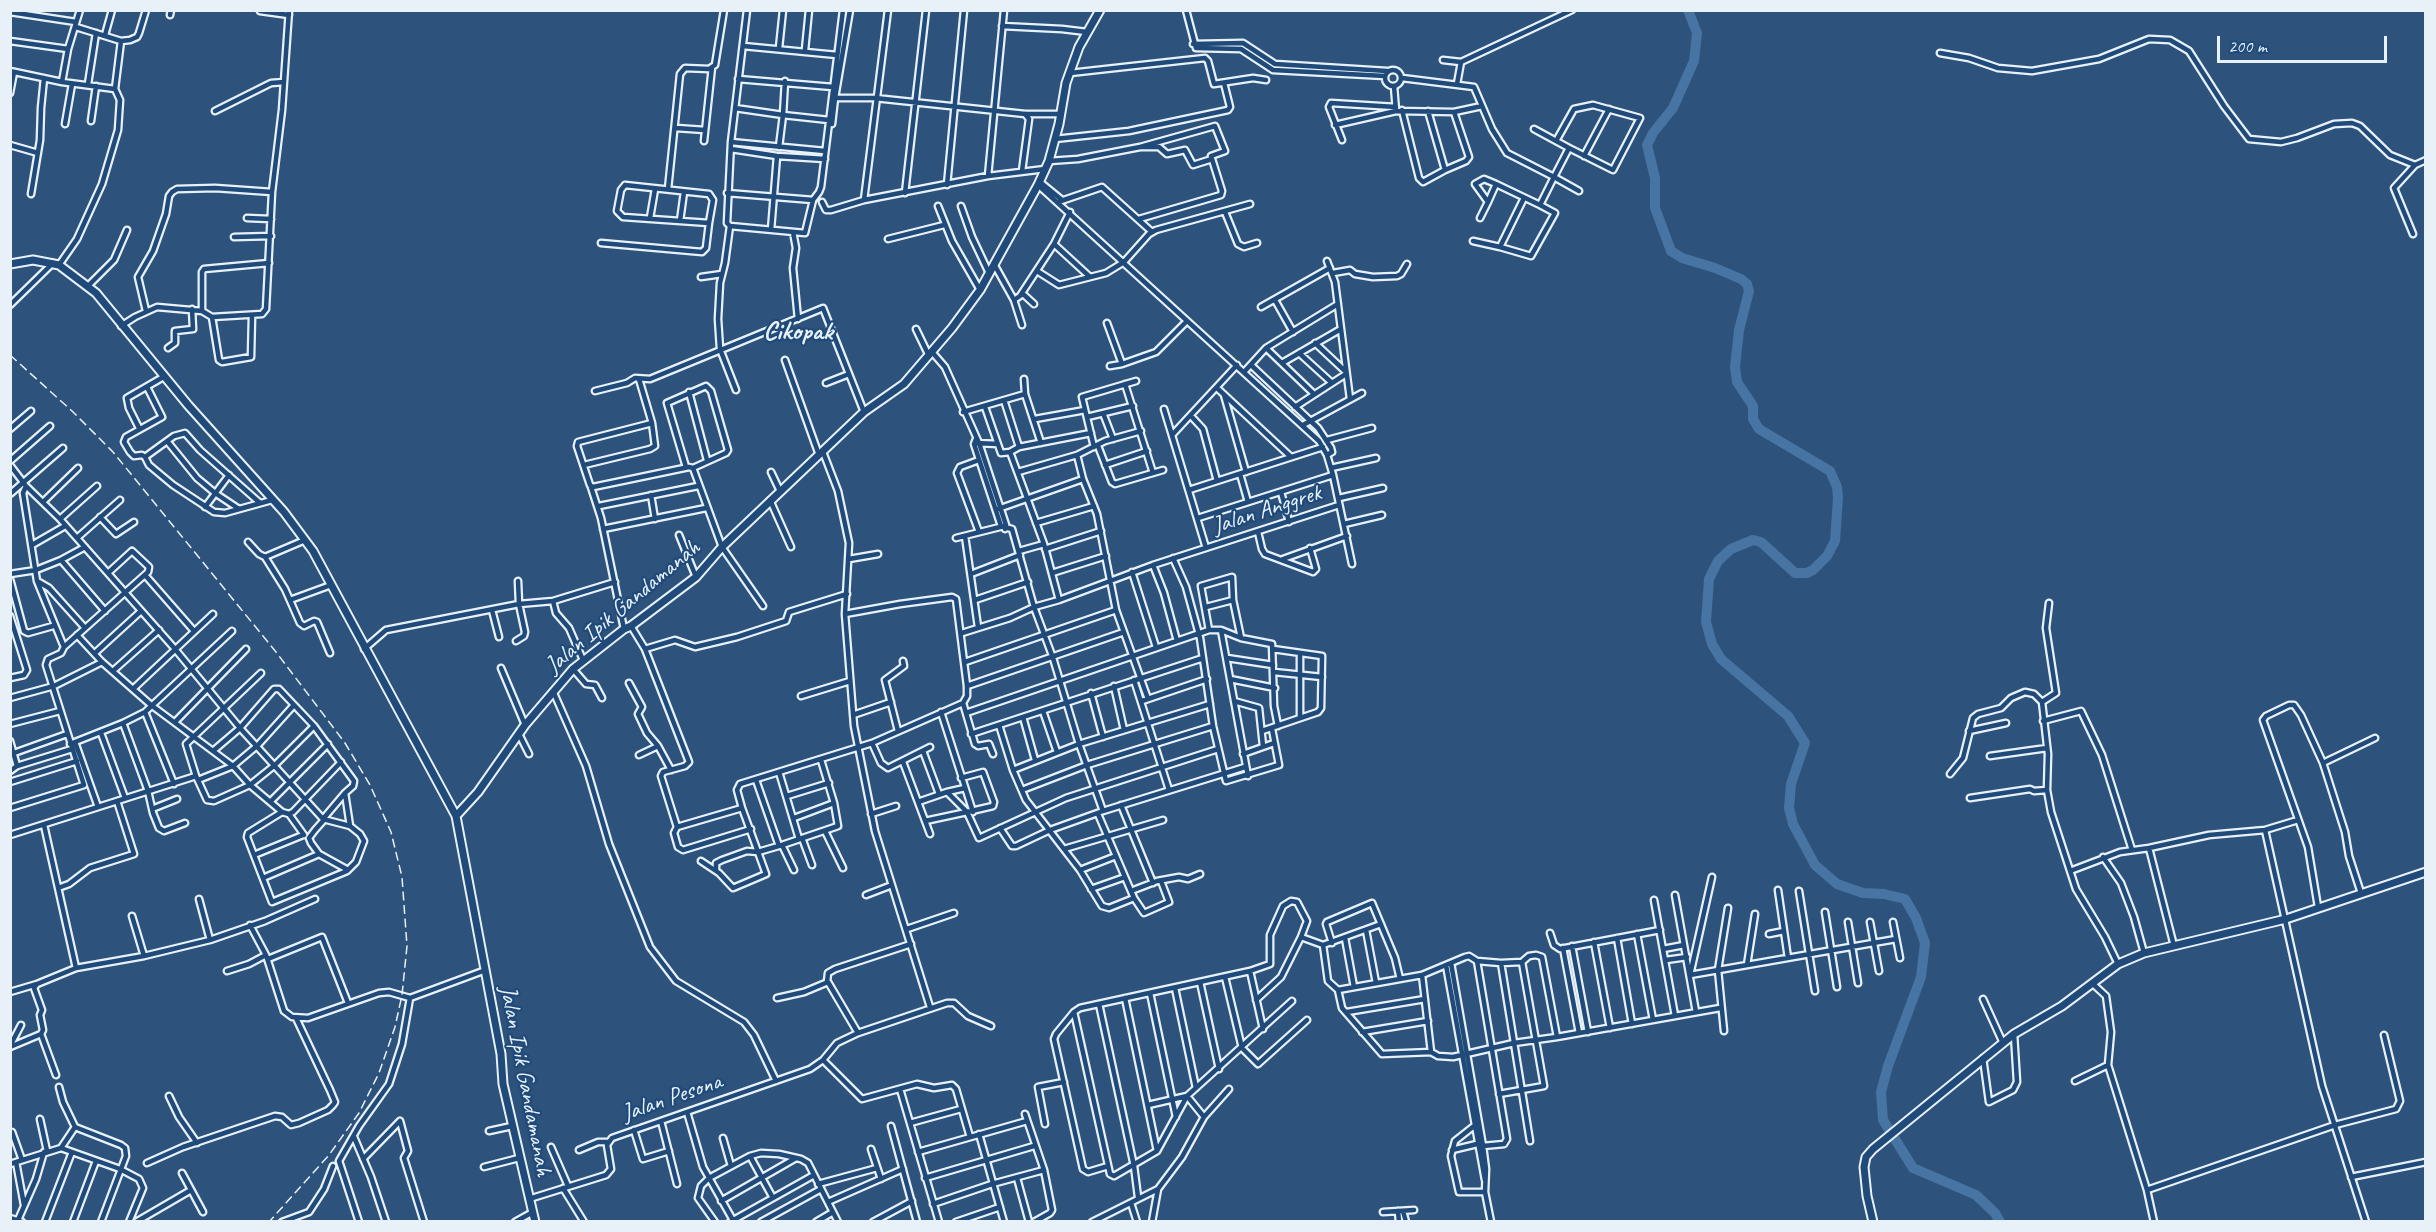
<!DOCTYPE html>
<style>
body{margin:0}
#map{position:relative;width:2436px;height:1232px;overflow:hidden;background:#2d537c;font-family:Caveat,sans-serif}
canvas{display:block}
.frame{position:absolute;inset:0;border:12px solid #e8f1f8;pointer-events:none}
.scale{position:absolute;left:2217px;top:36px;width:170px;height:27px;box-sizing:border-box;border:3px solid #e8f1f8;border-top:0;padding-left:8px;font-size:18px;line-height:21px;white-space:nowrap;color:#e8f1f8;-webkit-text-stroke:4px #1f4a7a;paint-order:stroke}
</style>
<div id="map">
<canvas width="2436" height="1232"></canvas>
<div class="frame"></div>
<div class="scale">200 m</div>
</div>
<script>
const context = document.querySelector('canvas').getContext('2d');
context.lineJoin = 'round';
function poly(rows) {
  const path = new Path2D();
  for (const r of rows) {
    if (r.length === 3) {
      path.moveTo(r[0] + r[2], r[1]);
      path.arc(r[0], r[1], r[2], 0, 2 * Math.PI);
      continue;
    }
    path.moveTo(r[0], r[1]);
    for (let i = 2; i < r.length; i += 2) path.lineTo(r[i], r[i + 1]);
  }
  return path;
}
function trace(path, color, width, dash) {
  context.strokeStyle = color;
  context.lineWidth = width;
  context.lineCap = dash ? 'butt' : 'round';
  context.setLineDash(dash || []);
  context.stroke(path);
}
function write(font, color, halo, rows, align = 'center') {
  context.font = font + ' Caveat,sans-serif';
  context.lineWidth = 4.5;
  context.setLineDash([]);
  context.textBaseline = 'middle';
  context.strokeStyle = halo;
  context.fillStyle = color;
  for (const [text, x, y, turn = 0] of rows) {
    context.save();
    context.translate(x, y);
    context.rotate((+turn || 0) * Math.PI / 180);
    context.textAlign = isNaN(turn) ? turn : align;
    if (halo) context.strokeText(text, 0, 0);
    context.fillText(text, 0, 0);
    context.restore();
  }
}
trace(poly([
 [1688,10,1697,33,1694,61,1673,108,1653,133,1647,145,1655,178,1655,208,1671,251,1682,258,1715,268,1741,279,1747,284,1749,291,1739,330,1735,367,1737,382,1753,406,1753,419,1759,429,1830,471,1837,487,1838,498,1835,541,1827,556,1813,570,1807,573,1795,573,1761,542,1753,540,1731,549,1718,561,1709,579,1706,622,1712,644,1721,659,1788,716,1805,743,1791,784,1789,808,1793,824,1815,865,1837,884,1863,893,1884,894,1905,899,1916,918,1925,943,1921,977,1888,1066,1881,1092,1883,1120,1913,1168,1976,1195,1995,1213,2000,1222]
]), '#4774a2', 10);
const street = poly([
 [747,10,731,142,727,223,730,226,805,233,813,200,819,192,821,187,843,10],
 [1186,10,1196,48,1241,49,1273,70,1385,76],
 [260,11,289,15],
 [10,12,76,22],
 [170,15,171,10],
 [1002,26,1062,29,1087,32],
 [76,27,121,41,130,40,137,37,139,33,146,10],
 [105,35,112,10],
 [10,41,68,49],
 [1193,44,1243,43,1275,64,1387,71],
 [743,46,837,55],
 [779,48,783,10],
 [805,50,809,10],
 [1940,53,1969,58,1998,68,2032,71,2099,59,2149,39,2170,40,2189,51,2224,106,2249,139,2281,142,2297,138,2334,124,2352,123,2360,126,2390,155,2415,165,2426,160],
 [1443,60,1461,62],
 [1393,78,8],
 [10,71,62,82,115,89,120,100,118,130,102,184,77,239,59,265],
 [1070,73,1205,58,1208,61,1214,84,1253,78,1266,80],
 [1402,78,1474,87,1492,129,1507,153,1554,177,1540,205,1496,184,1484,179,1475,184,1488,202,1496,184],
 [738,79,833,87],
 [62,82,68,49,80,10],
 [88,84,96,33],
 [1457,84,1461,62,1572,10],
 [1394,86,1396,111,1454,112,1469,157,1466,161,1445,170],
 [115,89,121,41],
 [10,93,14,72],
 [835,98,850,10],
 [735,108,783,115,785,81],
 [1402,110,1419,178,1423,182,1445,170,1428,111],
 [215,111,271,83,284,82],
 [1454,112,1482,106],
 [91,121,96,86],
 [65,124,72,84],
 [832,124,835,98,875,98,1025,114,1061,114],
 [1335,125,1396,111],
 [676,128,705,130],
 [1534,129,1569,148],
 [1055,139,1129,131,1228,110,1230,107,1224,83],
 [1342,140,1329,107,1331,103,1396,107],
 [704,141,712,67],
 [1556,141,1574,109,1593,105,1640,118,1613,170,1569,148,1554,177,1579,191],
 [731,142,825,151],
 [10,145,38,153],
 [779,147,783,115,829,120],
 [731,149,777,156,825,159],
 [1584,156,1609,109],
 [1049,161,1078,159,1140,147,1215,126,1225,151,1211,156,1212,159,1193,165,1185,150,1167,154,1159,147,1140,147],
 [1022,171,1029,119,1025,114],
 [988,176,1004,10],
 [1040,182,1062,200],
 [625,185,709,194,713,200,709,223,623,217,617,211,621,190,625,185],
 [947,185,964,10],
 [1038,185,1319,441,1327,455,1333,475,1352,564],
 [668,189,680,74,685,68,709,69,715,65,724,10],
 [727,193,813,200],
 [905,193,926,10],
 [31,194,40,140,41,108,44,78],
 [1524,198,1500,247,1531,256,1555,213,1540,205],
 [864,200,888,10],
 [822,202,826,210,831,210,864,200,988,176,1045,169],
 [1058,202,1102,187,1152,232],
 [938,206,952,241,980,290],
 [961,206,972,237,989,273],
 [1225,212,1238,244,1244,247,1257,243],
 [247,218,271,219],
 [650,218,655,189],
 [1480,218,1488,202],
 [1139,219,1221,195,1222,191,1212,159],
 [680,221,684,192],
 [730,226,725,263,720,283,718,319,720,349,736,390],
 [771,230,777,156],
 [793,232,796,248,793,268,798,319],
 [2413,234,2394,188,2415,165],
 [234,237,271,236],
 [888,239,944,225],
 [1473,241,1500,247],
 [601,243,702,252,706,248,709,223],
 [1054,244,1090,277],
 [1327,261,1335,282,1350,399],
 [994,264,1014,300,1020,296,1054,244,1070,212],
 [1037,271,1059,285,1106,273,1124,262,1149,234,1156,230,1250,204],
 [1333,273,1350,270,1355,274,1373,277,1397,276,1401,274,1407,264],
 [701,277,722,274],
 [88,286,114,260,127,230],
 [1022,293,1034,304],
 [1014,300,1022,325],
 [1275,300,1293,332],
 [10,305,53,263],
 [1261,307,1330,268],
 [146,311,138,277,153,251,166,214,169,196,172,192,177,189,215,188,272,192],
 [202,311,202,272,204,269,269,263],
 [212,317,262,314,266,309,272,192,282,110,289,10],
 [1107,323,1122,364],
 [121,326,135,317,157,307,202,311,212,317,219,360,222,362,251,357,252,315],
 [916,329,929,356],
 [1315,343,1345,371],
 [168,348,175,343,175,331,193,329,192,309],
 [1266,348,1314,394],
 [932,352,945,367,979,443,1006,525,1005,529],
 [1299,353,1332,383],
 [785,360,819,455],
 [1282,363,1341,329],
 [1251,365,1318,428,1331,448,1332,452,1327,455],
 [1110,366,1122,364,1156,352,1187,321],
 [1245,371,1266,348,1338,304],
 [1024,379,1025,394,1041,443],
 [826,383,849,374],
 [1125,384,1153,473],
 [147,387,162,417,126,437,124,442,130,452,134,456,142,455,145,457,174,436,185,433,200,450,260,503],
 [1217,388,1291,457],
 [595,391,627,383,635,378,650,379,823,308,864,412],
 [689,392,707,460],
 [1224,395,1246,472],
 [1004,400,1019,447],
 [985,407,1001,453,1010,452,1019,447,1091,433],
 [1295,407,1346,374],
 [1164,409,1206,548],
 [963,412,1025,394],
 [1103,413,1113,439],
 [1191,416,1203,429,1217,481],
 [1087,417,1133,406],
 [1035,419,1085,410],
 [652,423,578,442,577,446,590,485,593,487,689,467,693,468,722,547,763,606],
 [1303,425,1362,393],
 [139,428,129,408,127,398,165,376],
 [10,429,31,411],
 [1173,434,1237,365],
 [976,439,974,444,1001,526,1012,529,1034,607,1053,658,1079,744,1103,811],
 [1327,440,1372,428],
 [167,441,197,478,215,493,239,509],
 [976,443,998,444],
 [1098,446,1112,482,1115,484,1163,470],
 [1094,447,1082,397,1136,381],
 [823,452,838,491,849,543,845,614,854,726,875,831,930,1007],
 [1010,452,1044,544,1059,600],
 [1077,455,1083,479,1097,514,1116,610,1148,699],
 [145,457,149,465,173,485,214,512,225,513,272,500],
 [10,461,50,426],
 [10,465,26,486,60,519,175,649,240,728,323,819,350,826,360,834,364,841,356,862,348,870,319,854,311,843,309,838,315,830,323,821,323,819,345,793,353,786,354,781,314,726,279,689,274,689,240,728,213,751],
 [584,465,650,449,655,446,652,423,639,379],
 [1105,465,1147,451],
 [686,467,667,403,706,386,711,391,728,450,726,453,693,468],
 [1331,468,1376,458],
 [771,472,780,491],
 [1018,472,1077,455,1105,441,1141,431],
 [1240,474,1248,502],
 [26,486,23,493,37,581,64,647],
 [591,487,601,518,624,629],
 [1189,490,1323,447],
 [1281,492,1289,522],
 [10,494,63,448],
 [651,495,655,519],
 [1339,498,1383,488],
 [770,500,791,547],
 [43,502,78,468],
 [599,506,698,486],
 [205,507,229,475],
 [998,509,1083,479],
 [100,517,116,534,134,522],
 [1198,518,1333,475],
 [60,519,97,486],
 [1036,523,1094,506],
 [1344,524,1382,515],
 [603,529,706,508],
 [979,532,957,473,960,467,979,460],
 [1258,532,1262,549,1265,554,1313,572,1316,569,1310,548],
 [679,535,696,577],
 [965,536,978,627],
 [77,538,120,500],
 [956,538,1004,526],
 [305,540,265,557,285,589,300,623,304,626,314,621,317,622,330,653],
 [248,542,259,554,265,557],
 [32,545,65,526],
 [1045,549,1101,531],
 [1019,551,1044,544],
 [1173,558,1186,587,1200,638,1213,726,1226,781,1279,765,1272,729],
 [849,559,878,554],
 [1283,559,1347,536],
 [61,560,105,611],
 [1153,565,1164,593,1177,641],
 [1132,572,1156,647],
 [1052,573,1106,556],
 [10,574,36,570,61,560,85,547],
 [971,574,1020,555],
 [145,575,194,631],
 [10,579,24,631,28,633,53,626],
 [37,581,49,588,85,628],
 [290,600,331,585],
 [975,600,1028,582],
 [553,601,556,613,569,628,583,660],
 [2049,603,2046,628,2056,693,2042,702,2048,754,2047,790,2051,812,2076,889,2105,937,2118,964],
 [1206,607,1233,600],
 [492,610,499,637],
 [845,614,900,604,952,597,956,599,967,686,967,696,963,703,975,744,978,746,989,744,993,754],
 [10,616,27,670,24,675,10,678],
 [631,626,645,649,689,762,685,766,663,772,661,776,677,827],
 [1209,630,1201,586,1232,577,1233,600,1241,638],
 [1221,630,1248,776],
 [962,633,1010,618,1034,607,1059,600,1153,565,1339,505],
 [77,635,102,662,151,705,233,766,250,785,282,812,289,814,293,812,341,762],
 [516,641,524,636,525,632,519,604,518,581],
 [364,649,386,630,519,604,553,601,615,582],
 [645,649,675,640,695,647,737,637,786,621,789,612,847,594],
 [95,653,141,611],
 [1227,658,1273,665],
 [965,662,1116,610],
 [501,668,525,725],
 [573,669,586,684,595,685,602,698],
 [114,670,159,630],
 [1274,672,1322,677],
 [261,673,186,744,196,776,207,800,214,801,250,785,275,765,314,726],
 [1230,679,1275,688],
 [1134,680,1169,790],
 [629,683,642,707,638,714,647,733,658,746],
 [967,686,1124,632],
 [1114,686,1124,730],
 [133,689,213,614],
 [553,691,586,766,609,844,650,947,676,981,744,1022,754,1035,776,1081],
 [1091,693,1103,737],
 [801,696,850,681],
 [10,698,54,686,102,662],
 [1142,701,1207,679],
 [1234,701,1259,708,1263,746],
 [1043,711,1057,752],
 [145,712,174,784],
 [941,712,973,812],
 [966,713,1209,630,1221,630,1241,638,1272,644,1274,706,1278,726],
 [853,715,891,702],
 [1023,717,1035,760],
 [1300,718,1300,653],
 [2043,721,2081,711,2102,755,2132,850],
 [175,722,246,649],
 [123,723,148,791,153,813,159,828,164,831,185,823],
 [10,724,60,711],
 [999,725,1013,770,1026,800,1080,870,1102,906,1109,908,1134,898],
 [898,731,885,680,904,666,903,661],
 [1262,731,1318,712,1321,708,1322,656,1273,649],
 [1969,731,2006,723],
 [101,733,125,798],
 [519,734,529,754],
 [971,734,1203,658],
 [10,741,17,766],
 [75,742,98,807],
 [872,743,881,763,888,768,930,747],
 [70,744,123,723,145,712,232,631],
 [923,751,939,794],
 [14,753,67,734],
 [1243,754,1274,743],
 [639,755,658,746,671,770],
 [1990,756,2047,748],
 [903,762,930,834],
 [2323,763,2375,738],
 [1013,770,1079,744,1210,704],
 [10,771,17,766,72,749],
 [779,772,799,839],
 [1950,774,1963,758,1973,718,1978,714,2001,708,2011,698,2025,692,2034,694,2042,702],
 [198,780,233,766,258,745,294,705],
 [756,780,779,846],
 [10,782,77,761],
 [1022,790,1087,765,1213,726],
 [947,792,965,788],
 [345,793,350,826],
 [787,796,829,783],
 [1970,798,2030,789,2034,791,2047,790],
 [270,802,328,744],
 [918,802,947,792,967,812,993,806,994,802,983,772,961,778],
 [1121,805,1153,883],
 [10,808,84,785,46,665,48,659,61,653,64,647,148,572,149,567,132,551,108,573],
 [742,808,677,827,674,833,678,847,683,850,751,829],
 [152,809,177,799],
 [282,812,248,833,247,837,272,902,347,871],
 [289,814,304,835],
 [871,814,896,806],
 [1098,814,1134,898,1144,913,1169,902,1161,881],
 [794,818,834,803],
 [925,821,967,812,979,838,1066,798,1218,749],
 [1000,828,1012,846,1016,846,1050,830,1103,811,1245,767],
 [2265,830,2322,1086,2366,1222],
 [825,831,843,868],
 [10,835,196,776],
 [802,838,812,865],
 [782,845,794,870],
 [2149,848,2174,946],
 [1064,849,1163,820],
 [254,855,303,835],
 [2103,857,2121,883,2134,917,2144,953],
 [701,861,719,873,733,888,766,874,742,808,737,790,740,784,872,743,963,703],
 [716,870,716,863,722,860,747,851,758,852,782,845,838,826,834,803,821,760],
 [1080,870,1116,856],
 [2070,871,2120,852,2149,848,2209,835,2265,830,2298,820],
 [1712,877,1690,975,1896,939],
 [263,878,319,854],
 [58,888,69,884,90,868,134,854,117,801],
 [1091,889,1125,877],
 [1778,890,1788,958],
 [1131,891,1157,881,1179,877,1188,879,1200,874],
 [1799,891,1815,991],
 [866,895,892,885],
 [1675,895,1696,1012],
 [199,899,210,940],
 [1654,900,1675,1016],
 [2318,907,2308,847,2263,720,2266,716,2289,705,2294,705,2301,715,2323,763,2345,832,2349,856,2361,893],
 [1825,912,1837,987],
 [132,916,144,956],
 [1848,922,1858,983],
 [1870,922,1879,971],
 [1893,922,1900,958],
 [250,925,266,955,284,1011,292,1017,308,1018,379,993,389,992,410,998],
 [907,929,954,913],
 [1366,930,1376,983],
 [1550,933,1554,945,1560,949,1660,930],
 [1637,934,1653,1020],
 [1769,934,1784,931],
 [1345,938,1354,987],
 [1617,938,1632,1024],
 [1594,942,1610,1028],
 [1332,943,1326,924,1327,922,1372,903,1395,958,1400,979],
 [1323,945,1328,981,1338,990,1342,1008,1382,1054,1431,1052,1438,1056,1453,1057,1514,1043,1557,1037,1720,1008],
 [1572,946,1588,1032],
 [1563,948,1579,1033],
 [1663,949,1684,945],
 [268,959,322,937,348,1003],
 [1666,960,1687,957],
 [1477,961,1507,1139,1504,1144,1483,1146],
 [1451,963,1483,1146,1486,1169,1485,1192,1491,1222],
 [1501,963,1522,962,1529,956,1536,955,1542,957,1557,1037],
 [1446,965,1485,1180],
 [1747,965,1755,914],
 [76,968,144,956,210,940,265,921,315,899],
 [227,971,249,964,266,955],
 [1250,971,1270,964,1270,935,1283,906,1291,901,1297,902,1307,921,1301,937],
 [1422,975,1431,1052],
 [1225,977,1242,1048,1258,1064,1307,1020],
 [827,982,828,973,835,969,911,944],
 [1200,982,1219,1069],
 [2093,984,2106,996,2111,1032,2108,1065,2147,1190,2154,1222],
 [1175,988,1196,1088],
 [1338,990,1422,975,1465,957,1469,956,1477,961,1501,963,1530,1141],
 [10,992,37,984],
 [1150,993,1176,1117],
 [777,998,804,992,828,982,858,1033],
 [1125,998,1157,1151],
 [1983,999,2003,1043],
 [1256,1000,1281,977,1301,937,1323,945,1381,924],
 [1099,1004,1134,1166,1138,1197],
 [1074,1012,1110,1174,1114,1176,1157,1151,1187,1096,1292,1001],
 [1347,1012,1425,999],
 [1724,1031,1718,970,1728,908],
 [1362,1032,1428,1021],
 [41,1034,56,1075],
 [10,1046,21,1025],
 [10,1047,41,1034,43,1030,40,1015,42,1010,34,988,37,984,76,968,44,825],
 [1983,1058,1989,1102,2013,1090,2017,1082,2014,1034],
 [823,1060,862,1099,917,1084,934,1088,952,1085,956,1089,970,1137],
 [2075,1081,2108,1065],
 [59,1087,63,1102,75,1127],
 [900,1089,939,1222],
 [1499,1094,1544,1086,1522,962],
 [169,1096,179,1117,197,1143],
 [1148,1105,1187,1096,1204,1117],
 [687,1112,703,1167,734,1222],
 [1025,1114,1044,1170,1052,1210,1050,1213,1034,1222],
 [40,1119,47,1151],
 [400,1121,408,1151,404,1158,424,1222],
 [661,1121,677,1184],
 [910,1123,961,1109],
 [1045,1124,1038,1087,1064,1082],
 [891,1126,917,1222],
 [1474,1126,1455,1141,1451,1156,1459,1192,1485,1192],
 [634,1130,643,1159,669,1151],
 [489,1131,512,1126],
 [12,1132,22,1160],
 [979,1134,1004,1222],
 [354,1137,371,1177,386,1222],
 [723,1138,731,1166],
 [551,1147,568,1186],
 [61,1148,120,1169,139,1179,143,1188,129,1222],
 [871,1149,881,1179],
 [579,1150,598,1142,608,1142],
 [1452,1150,1477,1144],
 [918,1152,1027,1121],
 [750,1156,773,1198],
 [363,1159,400,1121],
 [16,1162,24,1205],
 [147,1163,183,1147,275,1116,282,1117,291,1125,299,1123,328,1110,333,1105,335,1102,330,1090,296,1018],
 [10,1164,61,1148,75,1127,121,1145,125,1148,126,1156,101,1222],
 [1108,1166,1088,1172,1083,1169,1054,1039,1056,1034,1074,1012,1080,1008,1250,971,1263,1029],
 [484,1167,519,1158],
 [182,1173,203,1212],
 [2351,1177,2426,1162],
 [925,1178,1034,1146],
 [1017,1178,1029,1222],
 [818,1184,877,1168],
 [563,1188,584,1222],
 [2147,1190,2335,1125,2396,1109,2400,1101,2384,1035],
 [529,1199,606,1175,611,1169,607,1145,612,1138,810,1069,823,1060,837,1043,858,1033,947,1003,954,1003,968,1016,991,1026],
 [721,1201,796,1158],
 [828,1202,903,1169],
 [1131,1203,1137,1222],
 [933,1204,992,1184,1044,1170],
 [1398,1211,1399,1222],
 [1403,1211,1406,1222],
 [1383,1212,1414,1210],
 [10,1218,22,1222],
 [18,1220,36,1179,44,1152],
 [45,1222,72,1152],
 [73,1222,96,1161],
 [136,1222,191,1190],
 [282,1222,309,1212,324,1189,333,1166],
 [359,1222,339,1161,359,1126,389,1084,402,1044,410,998,483,971],
 [515,1222,533,1212],
 [715,1222,698,1198,701,1186,709,1178,750,1156,761,1153,779,1154,801,1159,808,1163,838,1222],
 [730,1222,814,1175],
 [761,1222,821,1189],
 [816,1222,833,1212],
 [873,1222,912,1201],
 [956,1222,1000,1207],
 [1092,1222,1158,1189,1182,1157,1204,1117,1229,1089],
 [1152,1222,1158,1189]
]);
const secondary = poly([
 [10,264,33,260,59,265,96,293,188,405,284,512,313,551,456,816,501,1054,503,1084,535,1222],
 [456,816,478,792,525,725,573,669,624,629,631,626,696,577,722,547,864,412,904,384,952,328,980,290,1038,185,1049,161,1059,124,1066,83,1079,47,1100,10],
 [1873,1222,1867,1196,1864,1167,1866,1157,1873,1149,2014,1034,2062,1006,2118,964,2144,953,2286,919,2426,872]
]);
trace(street, '#e8f1f8', 9);
trace(secondary, '#e8f1f8', 11);
trace(street, '#1f4a7a', 4.5);
trace(secondary, '#1f4a7a', 7);
trace(poly([
 [10,355,72,411,113,452,276,652,345,743,370,785,391,832,402,877,407,946,402,995,395,1027,379,1073,359,1113,329,1155,269,1222]
]), '#e8f1f8', 1.5, [9, 4.5]);
write('24px', '#e8f1f8', '#1f4a7a', [
 ["Jalan Anggrek",1267,510,-18],
 ["Jalan Ipik Gandamanah",623,607,-40],
 ["Jalan Ipik Gandamanah",525,1081,79],
 ["Jalan Pesona",672,1098,-19]
]);
write('bold 27px', '#e8f1f8', '#1f4a7a', [
 ["Cikopak",798,332]
]);
</script>
